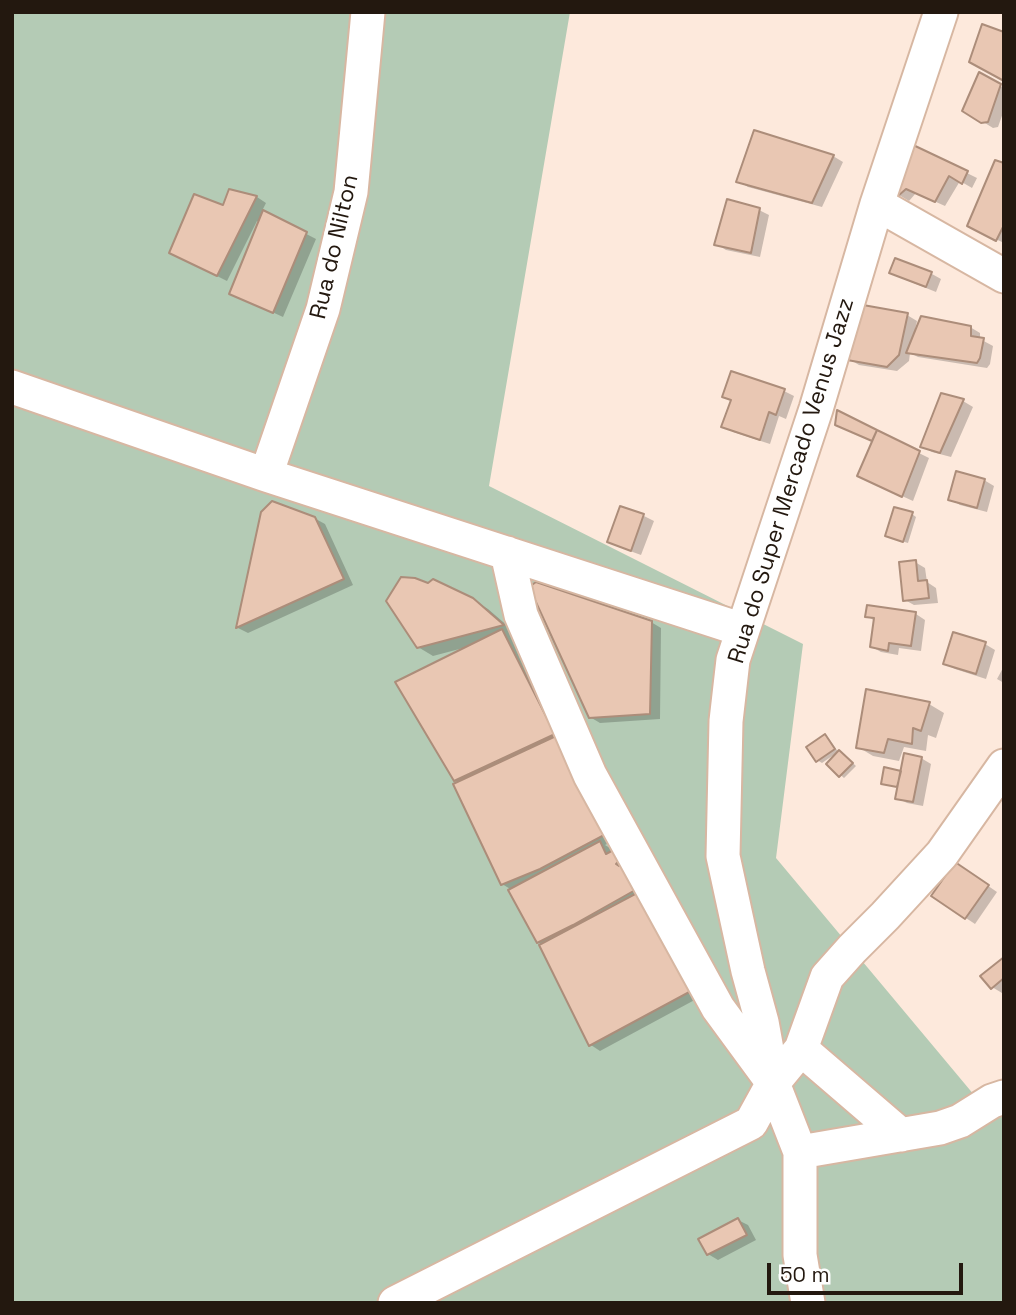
<!DOCTYPE html>
<style>
body{margin:0}
#map{position:relative;width:1016px;height:1315px;overflow:hidden;background:#fde9dc;font-family:"Space Grotesk",sans-serif}
canvas{display:block}
.frame{position:absolute;inset:0;border:14px solid #23180f;pointer-events:none}
.scale{position:absolute;left:767px;top:1263px;width:196px;height:32px;box-sizing:border-box;border:4px solid #23180f;border-top:0;padding-left:9px;font-size:21px;line-height:24px;white-space:nowrap;color:#23180f;-webkit-text-stroke:5px #fff;paint-order:stroke}
</style>
<div id="map">
<canvas width="1016" height="1315"></canvas>
<div class="frame"></div>
<div class="scale">50 m</div>
</div>
<script>
const context = document.querySelector('canvas').getContext('2d');
context.lineJoin = 'round';
function fillPath(path, color) {
  context.fillStyle = color;
  context.fill(path, 'evenodd');
}
function poly(rows) {
  const path = new Path2D();
  for (const r of rows) {
    path.moveTo(r[0], r[1]);
    for (let i = 2; i < r.length; i += 2) path.lineTo(r[i], r[i + 1]);
  }
  return path;
}
function trace(path, color, width, dash) {
  context.strokeStyle = color;
  context.lineWidth = width;
  context.lineCap = dash ? 'butt' : 'round';
  context.setLineDash(dash || []);
  context.stroke(path);
}
function write(font, color, halo, rows, align = 'center') {
  context.font = font + ' "Space Grotesk",sans-serif';
  context.lineWidth = 7;
  context.setLineDash([]);
  context.textBaseline = 'middle';
  context.strokeStyle = halo;
  context.fillStyle = color;
  for (const [text, x, y, turn = 0] of rows) {
    context.save();
    context.translate(x, y);
    context.rotate((+turn || 0) * Math.PI / 180);
    context.textAlign = isNaN(turn) ? turn : align;
    if (halo) context.strokeText(text, 0, 0);
    context.fillText(text, 0, 0);
    context.restore();
  }
}
fillPath(poly([
 [12,12,570,12,489,486,803,644,776,858,990,1114,1004,1109,1004,1303,12,1303]
]), '#b4cbb5');
fillPath(poly([
 [980,75,1004,88,1004,110,998,127,993,128,964,110],
 [912,146,977,178,972,188,960,181,945,206,916,193,909,201,899,195],
 [833,156,843,162,822,207,748,187,738,181],
 [1004,165,1004,243,979,231],
 [230,191,257,197,266,203,262,211,316,239,283,317,231,293,260,222,257,221,227,281,181,258,224,207],
 [759,210,769,215,760,257,726,250,716,244],
 [896,261,932,274,941,279,936,292,901,278,891,272],
 [907,315,917,321,915,330,917,330,970,327,980,333,980,339,993,346,990,364,987,368,918,357,910,353,909,361,897,371,859,365,849,359],
 [784,391,794,396,786,419,779,416,770,444,733,432,723,426,732,401,724,396],
 [942,395,963,401,973,407,951,457,932,452,922,446],
 [838,413,929,458,913,501,869,481,874,442,837,424],
 [984,480,994,486,987,512,960,505,950,499],
 [621,508,644,516,654,521,641,555,619,547,609,542],
 [263,512,314,518,325,524,353,585,248,633,238,628],
 [912,514,916,517,908,543,891,538],
 [915,562,925,568,927,582,936,588,938,603,914,605,905,600],
 [472,599,488,609,517,634,511,635,564,740,617,839,605,845,610,848,612,853,617,850,702,996,600,1051,591,1045,543,945,538,942,512,890,502,884,460,782,455,780,467,647,433,656,418,647],
 [916,614,925,620,921,651,899,648,898,655,881,652,872,647,875,621,867,616],
 [651,622,661,628,660,719,600,723,590,717],
 [985,644,995,650,986,679,955,669,945,664],
 [1004,666,1004,683,997,679],
 [929,704,944,713,936,738,928,735,926,751,904,747,899,761,873,756,858,747],
 [825,736,829,739,839,753,838,752,822,763,817,760],
 [844,755,856,766,844,778,828,764],
 [921,758,931,764,923,806,907,803,897,798,899,788,883,783,902,773],
 [965,870,997,892,975,924,966,918],
 [1004,959,1004,992,1002,993,992,987],
 [738,1220,748,1225,756,1240,718,1260,708,1254]
]), '#0003');
const building = poly([
 [982,24,1004,32,1004,81,969,62,982,24],
 [979,72,1001,84,988,122,981,123,962,111,979,72],
 [754,130,834,155,812,203,736,182,754,130],
 [911,144,968,171,962,184,949,176,935,202,906,189,898,196,893,193,911,144],
 [995,160,1004,163,1004,225,996,241,967,226,995,160],
 [229,189,257,196,217,276,169,253,194,194,223,205,229,189],
 [727,199,760,208,751,253,714,245,727,199],
 [263,210,307,232,273,313,229,294,263,210],
 [895,258,932,272,926,287,889,273,895,258],
 [863,305,908,313,899,355,887,367,847,360,863,305],
 [921,316,971,326,971,336,984,338,980,358,977,363,906,353,921,316],
 [731,371,785,389,776,415,769,412,760,440,721,427,731,400,722,397,731,371],
 [941,393,964,399,940,453,920,447,941,393],
 [837,410,877,430,872,441,835,425,837,410],
 [877,430,920,451,902,497,857,476,877,430],
 [956,471,985,479,977,508,948,500,956,471],
 [272,501,315,517,344,579,236,628,261,512,272,501],
 [620,506,644,514,631,551,607,542,620,506],
 [894,507,913,512,903,542,885,536,894,507],
 [916,560,918,581,927,580,929,598,903,601,899,562,916,560],
 [401,577,415,578,428,583,433,579,473,598,504,625,417,648,386,601,401,577],
 [536,582,652,621,650,714,589,718,529,587,536,582],
 [867,605,916,612,911,646,889,643,888,651,870,647,874,618,865,617,867,605],
 [502,629,555,734,454,781,395,682,502,629],
 [953,632,986,642,976,674,943,664,953,632],
 [866,689,930,702,921,731,913,728,912,744,888,739,884,753,856,748,866,689],
 [825,734,835,749,816,762,806,747,825,734],
 [556,736,608,833,540,869,501,885,453,784,556,736],
 [839,750,853,763,839,777,826,764,839,750],
 [904,753,922,757,913,802,895,799,904,753],
 [884,767,901,771,897,787,881,784,884,767],
 [600,841,606,854,617,848,620,860,616,864,619,866,625,864,637,889,573,925,537,943,508,890,600,841],
 [955,862,989,885,965,919,931,896,955,862],
 [637,893,656,930,693,990,589,1046,539,945,637,893],
 [1004,957,1004,978,991,989,980,976,1004,957],
 [738,1218,747,1235,707,1255,698,1239,738,1218]
]);
fillPath(building, '#e9c7b3');
trace(building, '#ac8d7a', 2);
const minor = poly([
 [877,204,1004,276],
 [12,387,266,475,743,630],
 [266,475,323,309,351,192,368,12],
 [507,553,521,615,590,775,718,1008,773,1083,800,1152,800,1255,808,1303],
 [801,1049,901,1135],
 [773,1083,762,1022,748,971,723,856,726,721,733,660,816,409,877,204,941,12],
 [800,1152,940,1128,960,1121,992,1101,1004,1097],
 [395,1303,751,1123,773,1083,801,1049,827,977,852,949,885,916,942,854,1004,766]
]);
trace(minor, '#d7b7a2', 37);
trace(minor, '#fff', 33);
write('23px', '#23180f', '#fff', [
 ["Rua do Nilton",335,247,-77],
 ["Rua do Super Mercado Venus Jazz",792,481,-73]
]);
</script>
